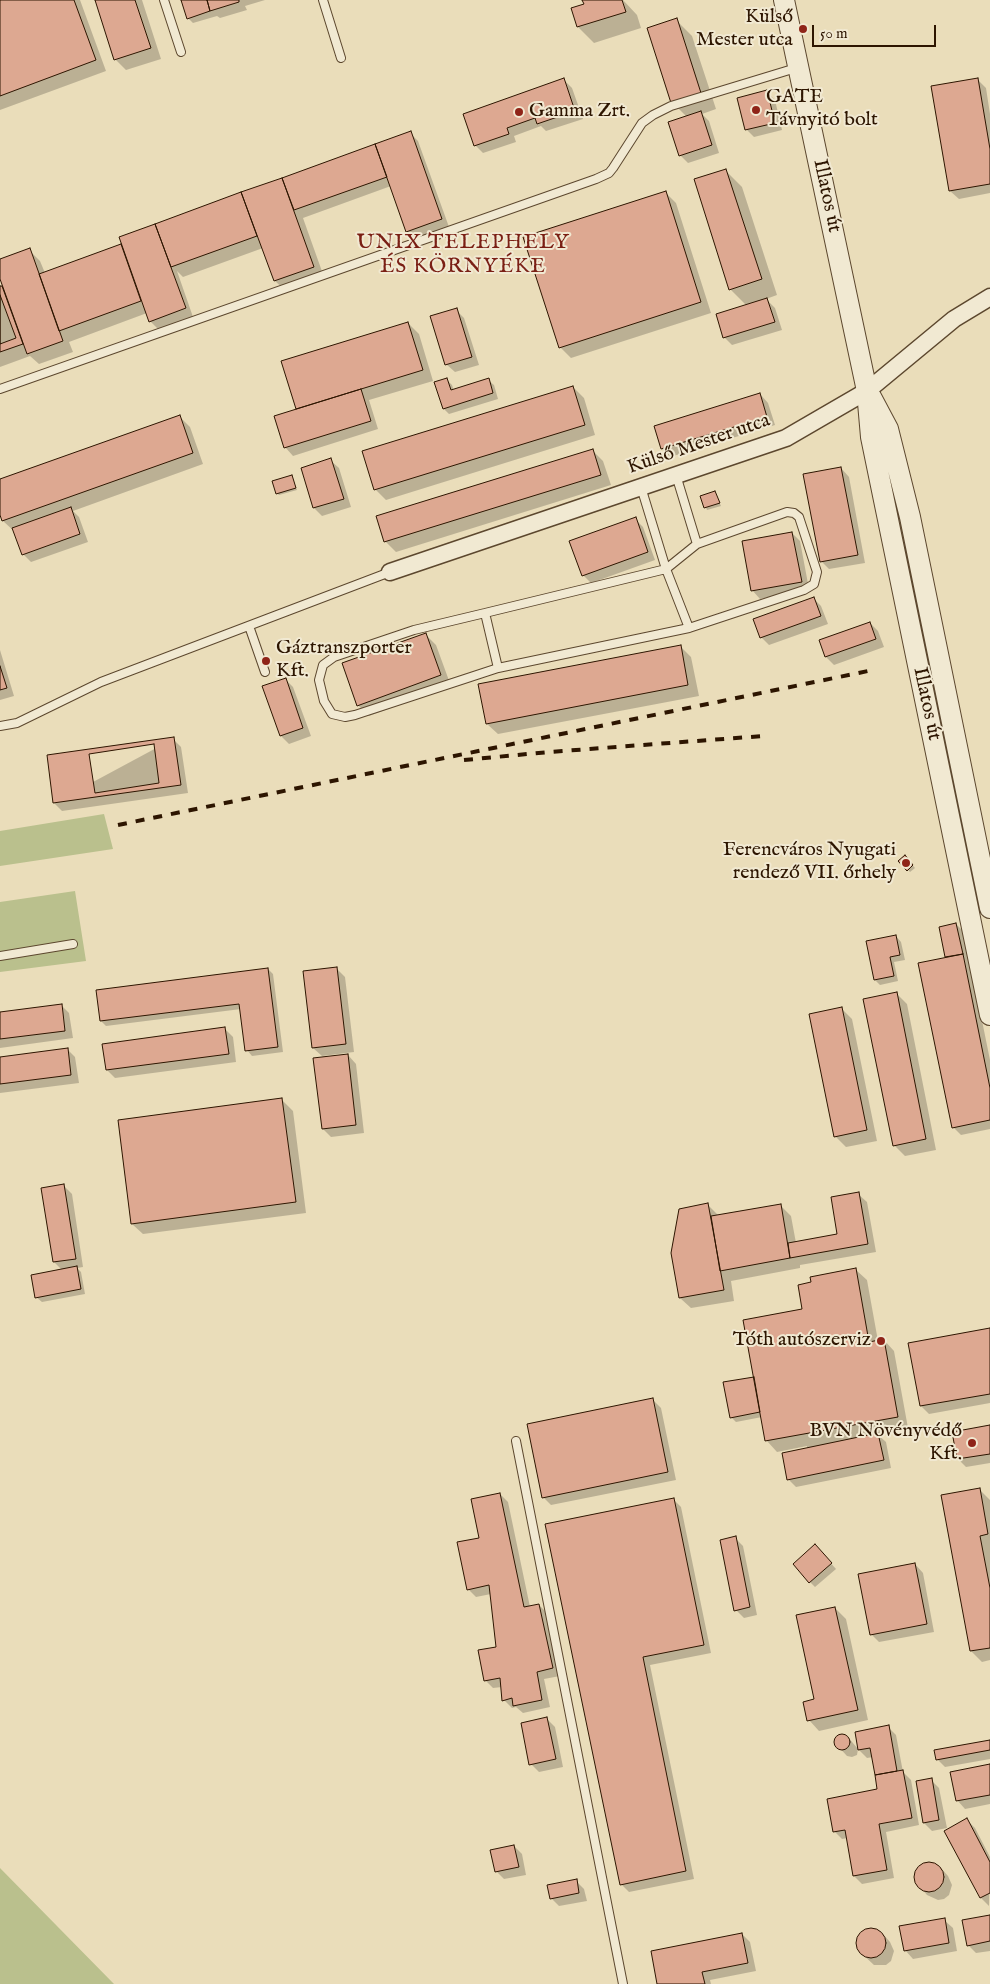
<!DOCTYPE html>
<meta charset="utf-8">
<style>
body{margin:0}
#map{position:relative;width:990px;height:1984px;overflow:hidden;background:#eaddba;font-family:"IM FELL English",serif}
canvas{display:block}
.scale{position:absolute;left:812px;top:25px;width:124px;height:22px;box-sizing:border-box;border:2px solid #2d1500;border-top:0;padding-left:6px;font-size:15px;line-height:18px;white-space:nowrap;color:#2d1500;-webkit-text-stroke:4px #f1e9d2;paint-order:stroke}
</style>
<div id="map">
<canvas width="990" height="1984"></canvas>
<div class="scale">50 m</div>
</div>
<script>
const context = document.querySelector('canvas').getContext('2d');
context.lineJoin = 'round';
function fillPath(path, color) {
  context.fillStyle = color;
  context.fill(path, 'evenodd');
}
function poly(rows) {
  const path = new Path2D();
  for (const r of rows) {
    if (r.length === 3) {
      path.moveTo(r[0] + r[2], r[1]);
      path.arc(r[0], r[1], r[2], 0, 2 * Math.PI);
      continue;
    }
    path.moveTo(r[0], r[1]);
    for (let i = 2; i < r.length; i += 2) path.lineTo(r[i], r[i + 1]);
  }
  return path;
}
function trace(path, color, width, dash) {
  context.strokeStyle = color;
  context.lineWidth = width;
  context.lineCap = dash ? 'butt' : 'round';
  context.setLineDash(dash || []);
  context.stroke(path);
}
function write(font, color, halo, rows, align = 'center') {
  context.font = font + ' "IM FELL English",serif';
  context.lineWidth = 4;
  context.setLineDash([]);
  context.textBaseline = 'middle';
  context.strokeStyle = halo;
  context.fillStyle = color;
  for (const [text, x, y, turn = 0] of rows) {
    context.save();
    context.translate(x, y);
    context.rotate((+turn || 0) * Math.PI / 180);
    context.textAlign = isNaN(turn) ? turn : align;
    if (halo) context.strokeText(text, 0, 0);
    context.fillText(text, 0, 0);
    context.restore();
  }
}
fillPath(poly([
 [104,814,113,849,0,866,0,831],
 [75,891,86,961,0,972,0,902],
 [0,1868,114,1984,0,1984]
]), '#bac08d');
fillPath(poly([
 [0,0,80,0,106,71,0,110],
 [96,0,142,0,161,59,126,70,115,59],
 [182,0,265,0,245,6,247,10,220,18,217,16,193,23,188,18],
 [584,0,623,0,637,15,641,28,594,43,578,27,585,5],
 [676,20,692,36,716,109,702,114,709,121,719,153,688,163,680,155,687,117,672,102],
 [977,79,986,88,990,114,990,193,959,199,950,191,933,87],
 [564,80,572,88,583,119,546,131,541,126,514,136,516,142,483,153,475,145],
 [767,92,775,100,782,130,754,137,746,129],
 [410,133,418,141,449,227,415,239,407,231,391,186,303,218,324,277,286,291,275,281,263,248,183,277,177,271,193,317,158,329,150,321,147,313,69,342,73,352,39,364,30,356,0,367,0,288,4,286,0,275,0,260,29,250,40,261,45,273,121,246,124,249,120,238],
 [726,171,742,187,777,295,766,299,775,308,782,330,732,345,724,337,747,306,730,289],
 [665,192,676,203,711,313,571,358,560,347],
 [456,310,464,318,479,365,455,372,446,364],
 [408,323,419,334,433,381,369,400,378,429,293,456,285,447,298,410,297,408],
 [447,380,452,385,454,391,488,380,494,385,498,399,449,414,444,409],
 [573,387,584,398,595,435,386,500,375,489],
 [760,394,768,403,775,425,670,457,662,449,656,427],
 [179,416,190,427,203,464,73,511,79,517,88,542,31,562,23,554,15,532,3,521,0,511,0,480],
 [592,450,603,461,611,485,396,552,385,541],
 [330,460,339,468,351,507,322,516,314,508,302,468],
 [841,468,849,477,865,563,829,569,821,561],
 [292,476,297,490,279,495,277,493],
 [715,493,721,506,707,510,702,497],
 [635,519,643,527,655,560,591,583,583,575],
 [792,533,800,541,809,589,760,599,752,590],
 [813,598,821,606,828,624,769,645,761,637],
 [870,623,878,631,884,647,834,665,826,657],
 [426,635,436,645,451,686,369,716,358,705],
 [680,646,691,657,699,696,498,734,487,724],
 [0,650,14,696,0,700],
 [285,679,293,687,311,736,289,744,281,736],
 [173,739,181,747,188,793,62,811,54,803],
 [905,857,915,868,910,872,900,861],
 [956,924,964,932,990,1060,990,1129,961,1135,953,1127,946,958,940,928],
 [896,936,901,942,905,960,894,962,898,981,880,985,875,980],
 [268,969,273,974,283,1052,252,1056,247,1050,241,1009,106,1026,101,1021],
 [337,969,345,977,354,1052,322,1056,313,1048,305,973],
 [896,993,907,1004,936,1150,905,1156,894,1145],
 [61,1005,69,1013,73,1038,0,1048,0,1013],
 [841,1008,852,1019,877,1141,846,1147,835,1136],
 [225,1029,233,1037,236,1062,115,1078,107,1070],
 [67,1049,75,1057,79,1083,0,1093,0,1058],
 [348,1055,356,1064,364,1133,331,1137,323,1129],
 [282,1100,293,1111,306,1213,143,1234,132,1224],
 [64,1186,72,1194,83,1267,77,1268,81,1272,85,1294,42,1302,36,1297,62,1270,54,1262],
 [858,1194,867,1202,876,1252,800,1265,800,1268,731,1281,734,1301,691,1308,680,1298,708,1205,719,1216,780,1205,791,1216,796,1243,838,1235],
 [856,1270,867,1280,878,1341,884,1340,894,1351,908,1428,877,1434,886,1442,891,1468,796,1487,788,1479,807,1449,807,1446,777,1452,767,1441,762,1417,736,1422,731,1417,753,1378,804,1310],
 [990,1329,990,1403,929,1414,921,1406],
 [653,1400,661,1408,676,1480,551,1505,543,1497],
 [990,1426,990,1463,966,1467,958,1459,954,1433],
 [979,1489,990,1500,990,1660,982,1662,971,1651],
 [500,1494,508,1502,530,1607,539,1605,547,1613,560,1676,544,1679,550,1707,523,1713,516,1707,512,1708,504,1700,502,1687,493,1688,485,1680,497,1648,491,1594,476,1597,468,1589,480,1539],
 [673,1499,681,1507,711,1653,650,1665,694,1879,629,1892,621,1884,547,1525],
 [735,1538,743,1546,757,1615,744,1618,736,1610],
 [820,1551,836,1569,815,1587,810,1582],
 [915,1564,923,1573,934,1632,879,1642,871,1634],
 [835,1608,846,1619,868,1720,819,1731,809,1720,816,1700],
 [547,1719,555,1727,563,1767,539,1772,531,1764],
 [888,1727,896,1735,903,1772,911,1780,919,1825,886,1832,894,1878,862,1884,854,1876,848,1838,842,1839,834,1831,879,1790,873,1757,867,1758,859,1750],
 [841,1734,847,1736,858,1749,857,1755,852,1757,847,1756,835,1743,836,1737],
 [990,1741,990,1759,945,1767,937,1759],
 [990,1766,990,1804,965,1809,957,1800],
 [931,1780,939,1788,947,1828,932,1831,924,1823],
 [967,1820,975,1828,990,1857,989,1906,981,1898],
 [514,1846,522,1854,526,1875,504,1879,496,1871],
 [931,1863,940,1867,948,1876,952,1885,949,1895,944,1899,938,1900,927,1895,915,1881,917,1869,922,1865],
 [576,1881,584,1889,587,1901,559,1906,551,1898],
 [990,1916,990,1951,976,1953,968,1945],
 [944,1920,953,1928,957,1951,913,1959,905,1950],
 [873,1929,882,1933,890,1942,894,1951,891,1961,886,1965,874,1965,860,1952,857,1947,859,1935,863,1931],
 [742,1934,750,1942,756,1971,710,1980,711,1984,658,1984]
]), '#0003');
const building = poly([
 [0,0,74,0,96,60,0,96,0,0],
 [95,0,135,0,151,48,114,60,95,0],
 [181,0,207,0,210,11,187,19,181,0],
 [207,0,239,0,239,2,210,11,207,0],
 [582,0,622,0,626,12,577,27,571,8,584,4,582,0],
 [677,18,701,93,671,103,647,28,677,18],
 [564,78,575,111,537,124,535,118,507,128,509,134,474,146,463,114,564,78],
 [978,78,990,149,990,184,949,191,931,86,978,78],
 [767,90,775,123,745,130,737,98,767,90],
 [701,111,712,145,679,156,668,122,701,111],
 [411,131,442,219,406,232,375,144,411,131],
 [375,144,387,177,294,210,282,178,375,144],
 [726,169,762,279,729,290,694,179,726,169],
 [282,178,314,267,274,281,241,192,282,178],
 [666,191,701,302,559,348,523,237,666,191],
 [241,192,257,236,171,267,155,224,241,192],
 [155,224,186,308,149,322,119,237,155,224],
 [121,244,141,301,59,331,39,274,121,244],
 [30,248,63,341,27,354,0,279,0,259,30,248],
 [0,286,2,286,23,344,0,352,0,286],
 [0,295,16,338,0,344,0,295],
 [767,298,775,322,723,338,716,314,767,298],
 [457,308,472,357,445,365,430,316,457,308],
 [408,322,423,370,296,409,281,361,408,322],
 [447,378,451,390,489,378,493,393,443,409,434,382,447,378],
 [573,386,585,425,374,490,362,451,573,386],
 [361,389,371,421,284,448,274,416,361,389],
 [760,393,767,417,661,449,654,426,760,393],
 [180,415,193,453,2,521,0,515,0,479,180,415],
 [593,449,601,475,384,542,376,516,593,449],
 [331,458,344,499,313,508,301,468,331,458],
 [841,467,858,555,820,562,803,474,841,467],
 [292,475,296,488,276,494,272,481,292,475],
 [715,491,720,503,704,508,700,496,715,491],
 [71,507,80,534,22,555,12,528,71,507],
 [636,517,648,552,582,576,569,541,636,517],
 [792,532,802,582,751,591,742,541,792,532],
 [814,597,821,616,760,638,753,619,814,597],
 [870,622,876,639,825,657,819,640,870,622],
 [426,633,441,675,357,706,342,663,426,633],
 [681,645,688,685,486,724,478,684,681,645],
 [0,666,7,688,0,690,0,666],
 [286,678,303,728,280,736,262,686,286,678],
 [174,737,181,785,53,803,47,755,174,737],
 [154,744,159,783,95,793,89,754,154,744],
 [905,855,913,865,907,871,898,861,905,855],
 [956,923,963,954,945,957,939,927,956,923],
 [896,935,900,955,890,957,894,976,874,980,866,941,896,935],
 [963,954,990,1088,990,1120,952,1128,918,963,963,954],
 [337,967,346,1044,312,1048,303,971,337,967],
 [268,968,278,1047,245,1051,239,1004,100,1021,96,990,268,968],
 [897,992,926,1139,893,1146,863,999,897,992],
 [62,1004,65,1031,0,1039,0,1012,62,1004],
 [842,1007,867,1130,834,1137,809,1014,842,1007],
 [225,1027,229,1054,106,1070,102,1044,225,1027],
 [68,1048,71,1075,0,1084,0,1057,68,1048],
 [348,1054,356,1125,322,1129,313,1058,348,1054],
 [282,1098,296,1202,131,1224,118,1120,282,1098],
 [64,1184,76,1259,53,1262,41,1188,64,1184],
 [859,1192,868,1244,790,1258,788,1243,837,1234,831,1197,859,1192],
 [708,1203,724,1290,679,1298,671,1253,679,1209,708,1203],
 [781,1204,790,1258,720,1271,711,1216,781,1204],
 [77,1266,81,1289,35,1298,31,1275,77,1266],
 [856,1268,869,1342,884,1339,898,1417,765,1441,743,1320,802,1309,798,1285,811,1282,810,1277,856,1268],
 [990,1328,990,1394,920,1406,908,1343,990,1328],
 [754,1377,760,1412,730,1418,723,1382,754,1377],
 [653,1398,668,1472,542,1498,527,1424,653,1398],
 [990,1425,990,1454,957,1459,952,1432,990,1425],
 [878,1433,884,1460,787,1480,782,1453,878,1433],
 [980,1488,988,1534,980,1536,990,1588,990,1648,970,1651,941,1495,980,1488],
 [500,1493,524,1607,539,1604,553,1668,537,1672,542,1700,513,1706,512,1698,502,1701,500,1678,484,1681,478,1650,496,1647,489,1585,467,1590,457,1542,479,1538,471,1499,500,1493],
 [674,1498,704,1645,643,1657,686,1871,620,1885,545,1524,674,1498],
 [736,1536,750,1607,734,1611,720,1540,736,1536],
 [815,1544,832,1563,809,1583,793,1564,815,1544],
 [915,1563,927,1624,870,1635,858,1574,915,1563],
 [835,1607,858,1710,807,1721,803,1702,814,1699,796,1615,835,1607],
 [547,1717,556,1759,529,1765,521,1723,547,1717],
 [889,1725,897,1771,875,1775,870,1748,858,1750,855,1732,889,1725],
 [842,1742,8],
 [990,1740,990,1750,936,1760,934,1750,990,1740],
 [990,1764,990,1795,956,1801,950,1772,990,1764],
 [903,1770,912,1818,879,1824,887,1870,853,1876,845,1830,833,1832,827,1799,877,1789,875,1775,903,1770],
 [932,1778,939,1820,923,1823,916,1781,932,1778],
 [967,1818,990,1862,990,1893,980,1898,944,1831,967,1818],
 [514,1845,519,1867,495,1872,490,1850,514,1845],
 [929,1877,15],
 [577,1879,579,1893,550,1899,547,1885,577,1879],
 [990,1915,990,1941,967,1946,962,1920,990,1915],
 [945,1918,949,1943,904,1951,899,1926,945,1918],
 [871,1943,15],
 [742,1933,748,1963,702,1972,705,1984,657,1984,651,1951,742,1933]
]);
fillPath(building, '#dda891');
trace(building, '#2d1500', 1);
const service = poly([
 [164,0,181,52],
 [323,0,341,58],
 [0,389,596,179,609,173,613,168,642,123,653,115,671,106,796,68],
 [676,475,697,544],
 [641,487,666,569,689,628,804,590,814,584,817,572,799,517,794,513,787,512,697,544,666,569,485,613,498,668,689,628],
 [485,613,414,630,334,657,323,665,319,680,324,701,332,714,345,717,355,715,498,668],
 [249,626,265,672],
 [0,726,17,723,101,682,390,572],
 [0,956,73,944],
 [516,1441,623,1984]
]);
const minor = poly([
 [390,572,786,438,867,391,954,319,990,297]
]);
const tertiary = poly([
 [784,0,867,391,871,437,990,1015],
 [871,397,888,429,910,517,990,908]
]);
trace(service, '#5c472e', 10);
trace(minor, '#5c472e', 19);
trace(tertiary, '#5c472e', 22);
trace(service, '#f1e9d2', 8);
trace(minor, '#f1e9d2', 16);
trace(tertiary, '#f1e9d2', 20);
trace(poly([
 [464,760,549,752,763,736],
 [118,825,873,670]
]), '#2d1500', 4, [9, 9]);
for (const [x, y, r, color] of [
 [803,29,5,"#8f2418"],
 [756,110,5,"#8f2418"],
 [519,112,5,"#8f2418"],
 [266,661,5,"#8f2418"],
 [906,863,5,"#8f2418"],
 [881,1341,5,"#8f2418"],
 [972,1443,5,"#8f2418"]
]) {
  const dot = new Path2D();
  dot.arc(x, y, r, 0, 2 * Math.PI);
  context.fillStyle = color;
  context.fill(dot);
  trace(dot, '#f1e9d2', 2);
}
write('20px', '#2d1500', '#f1e9d2', [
 ["Külső",793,18],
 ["Mester utca",793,41],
 ["GATE",766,98,"left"],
 ["Távnyitó bolt",766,121,"left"],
 ["Gamma Zrt.",529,112,"left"],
 ["Gáztranszporter",276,649,"left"],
 ["Kft.",276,672,"left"],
 ["Ferencváros Nyugati",896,851],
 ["rendező VII. őrhely",896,874],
 ["Tóth autószerviz",871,1341],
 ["BVN Növényvédő",962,1432],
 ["Kft.",962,1455]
], 'right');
write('20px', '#2d1500', '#f1e9d2', [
 ["Illatos út",826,196,78],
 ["Külső Mester utca",699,445,-19],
 ["Illatos út",926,704,78]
]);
context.letterSpacing = '1px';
write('21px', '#7a1f14', '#f1e9d2', [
 ["UNIX TELEPHELY",463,244],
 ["ÉS KÖRNYÉKE",463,268]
]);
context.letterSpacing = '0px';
</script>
